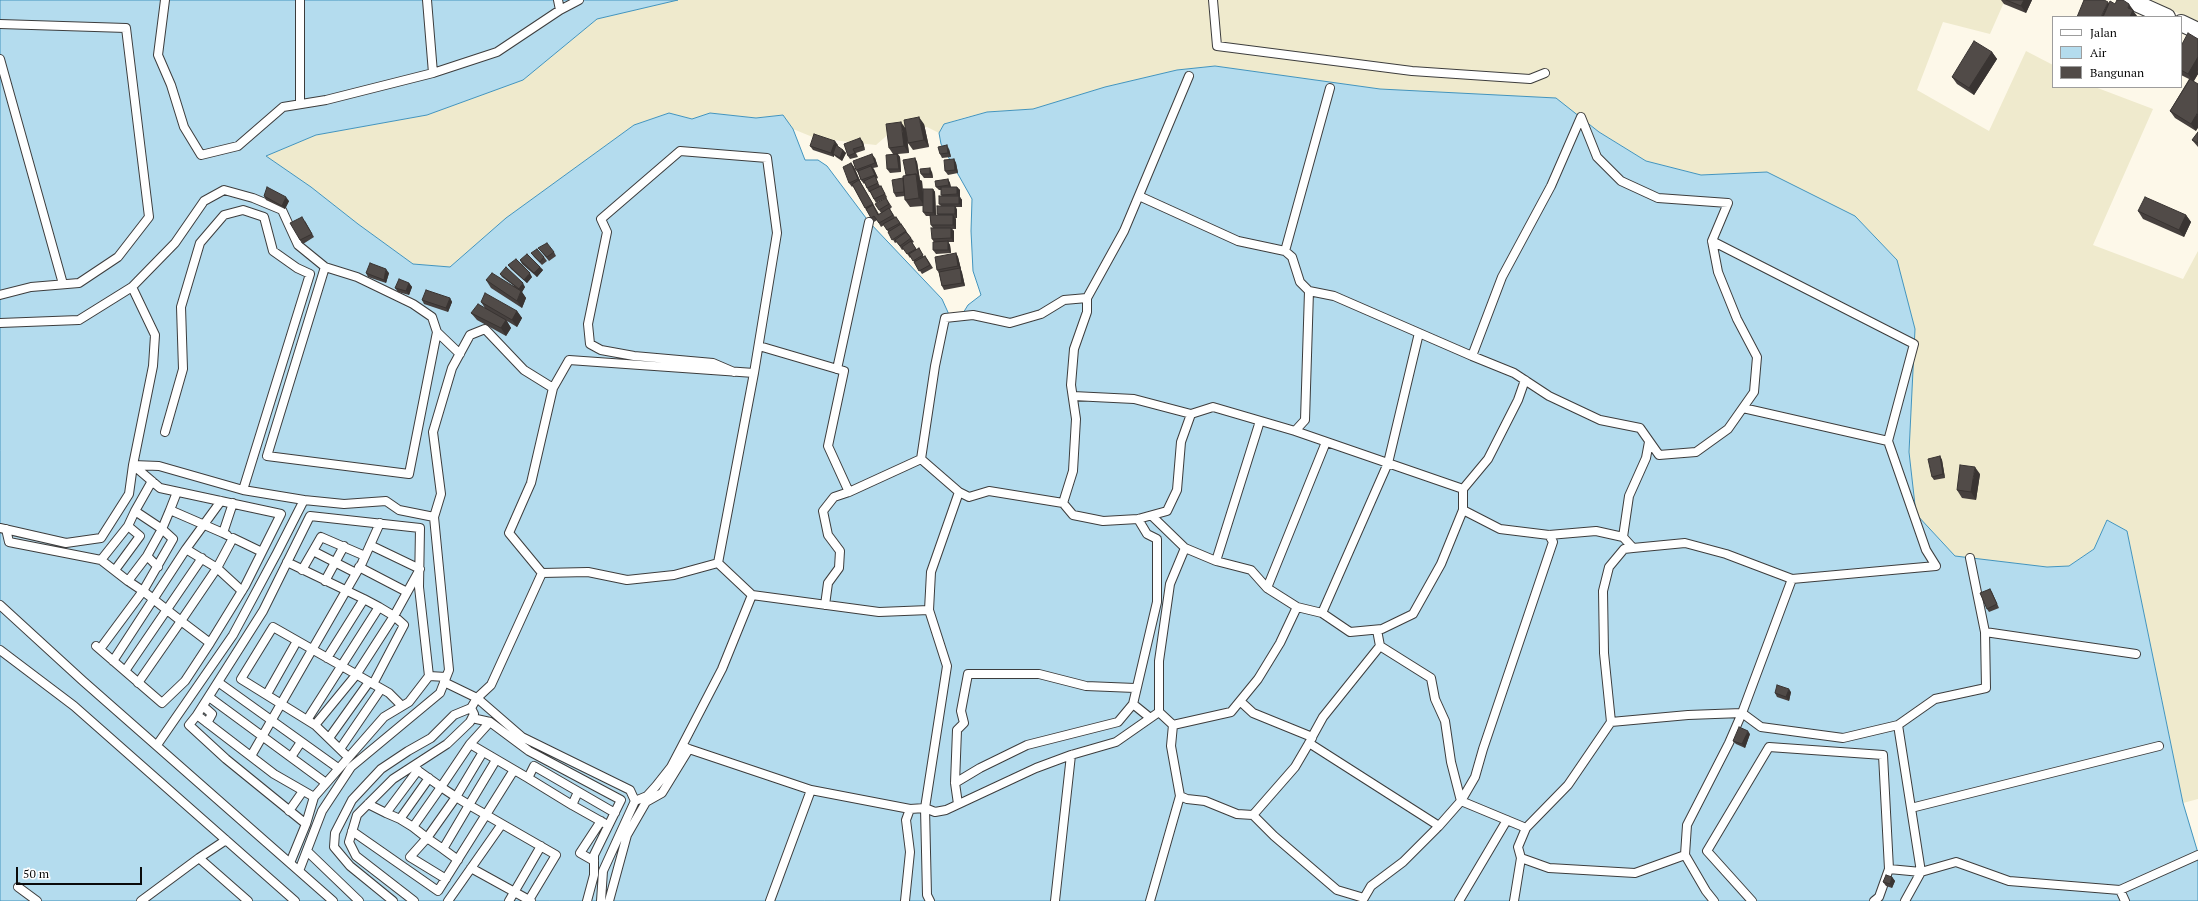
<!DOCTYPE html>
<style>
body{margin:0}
#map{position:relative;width:2198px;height:901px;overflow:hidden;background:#fdf8e9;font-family:"PT Serif",serif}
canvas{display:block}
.legend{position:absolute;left:2052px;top:16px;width:130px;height:72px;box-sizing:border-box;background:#fff;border:1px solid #9d9d9d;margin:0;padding:5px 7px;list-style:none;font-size:12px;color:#0a0a0a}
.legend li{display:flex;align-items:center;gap:8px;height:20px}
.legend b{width:20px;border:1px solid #9d9d9d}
.scale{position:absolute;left:16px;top:867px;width:126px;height:18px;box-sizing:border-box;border:2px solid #0a0a0a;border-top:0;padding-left:5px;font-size:12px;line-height:14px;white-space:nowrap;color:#0a0a0a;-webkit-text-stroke:3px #fff;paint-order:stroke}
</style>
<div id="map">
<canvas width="2198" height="901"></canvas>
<ul class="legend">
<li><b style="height:5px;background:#fff"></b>Jalan</li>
<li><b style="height:11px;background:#b4dcee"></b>Air</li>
<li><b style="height:11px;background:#514b48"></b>Bangunan</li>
</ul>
<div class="scale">50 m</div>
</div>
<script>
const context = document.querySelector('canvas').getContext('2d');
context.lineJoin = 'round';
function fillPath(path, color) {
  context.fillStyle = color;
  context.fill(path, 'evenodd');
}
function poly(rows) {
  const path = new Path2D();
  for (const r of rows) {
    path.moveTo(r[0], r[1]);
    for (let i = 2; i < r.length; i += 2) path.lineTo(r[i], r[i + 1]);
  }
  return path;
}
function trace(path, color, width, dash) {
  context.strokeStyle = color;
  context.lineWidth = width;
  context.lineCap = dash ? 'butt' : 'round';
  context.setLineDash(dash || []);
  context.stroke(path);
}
fillPath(poly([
 [678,0,2005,0,1990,34,1943,22,1917,90,1989,131,2026,51,2053,65,2053,87,2095,87,2153,109,2093,245,2183,279,2198,251,2198,799,2183,803,2127,531,2107,520,2094,549,2069,566,2047,567,1955,556,1916,514,1909,452,1915,329,1897,260,1855,216,1767,172,1701,175,1646,161,1599,132,1581,117,1215,66,1177,70,1105,87,1033,109,987,112,963,118,944,124,939,133,927,127,891,132,876,145,815,138,793,129,782,115,756,118,710,113,692,119,669,113,634,125,506,218,450,267,413,264,358,224,311,187,266,156,316,135,427,115,523,80,597,19],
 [2149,0,2198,0,2198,22]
]), '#efeacd');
const water = poly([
 [0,0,678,0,597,19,523,80,427,115,316,135,266,156,311,187,358,224,413,264,450,267,506,218,634,125,669,113,692,119,710,113,756,118,783,115,793,129,805,160,818,160,827,166,869,222,942,299,951,319,960,318,968,305,981,295,973,271,971,231,972,199,941,144,939,133,944,124,987,112,1033,109,1105,87,1177,70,1215,66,1380,89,1556,98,1599,132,1646,161,1701,175,1767,172,1855,216,1897,260,1915,329,1909,452,1916,514,1955,556,2047,567,2069,566,2094,549,2107,520,2127,531,2183,803,2198,853,2198,901,0,901,0,0]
]);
fillPath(water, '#b4dcee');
trace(water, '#4394bd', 1);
const lane = poly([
 [165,0,158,55,171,85,184,127,201,155,238,146,283,107,326,100,433,73],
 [300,0,300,104],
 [427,0,433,73,497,52,560,10],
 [558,0,560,10,579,0],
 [1213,0,1217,46,1412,71,1530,79,1545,73],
 [0,24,126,28,149,217,118,257,79,283,31,287,0,295],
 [0,59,63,284],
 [1712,241,1914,344,1888,441,1743,408],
 [1285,251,1330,88],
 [325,267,267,456,409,474,437,332],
 [1309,291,1334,296,1472,356,1502,277,1551,186,1581,117,1597,157,1621,181,1658,198,1728,203,1712,241,1718,272,1737,319,1757,357,1754,392,1728,429,1696,452,1659,455,1640,428,1600,420,1549,396,1514,373,1472,356],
 [1087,298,1124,231,1189,76],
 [0,323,79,320,132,287,175,243,204,201,224,190,253,198,282,210,298,245,325,267,357,277,413,304,432,317,437,332,460,354],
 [759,346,844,371,828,446,849,492,834,497,823,511,828,535,840,551,839,568,828,583,825,605],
 [837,369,869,222],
 [734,372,713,363,634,356,601,350,590,344,588,324,607,232,601,219,680,151,767,158,777,233,754,373],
 [1525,380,1518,400,1488,459,1463,489,1463,510,1500,529,1549,535,1596,531,1623,537,1629,496,1646,458,1649,442],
 [1073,396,1134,399,1191,414,1213,407,1295,431,1305,420,1309,291,1300,282,1292,257,1285,251,1238,241,1139,196],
 [1295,431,1463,489],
 [165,432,183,369,181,307,200,243,224,215,243,210,264,217,273,251,297,268,310,274,243,490],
 [1326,442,1267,588,1297,607,1322,613,1388,463,1419,333],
 [921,459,959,492,931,572,929,610],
 [152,481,135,511,162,529,173,539,143,591,128,581,147,556,162,529,170,510],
 [177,492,170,510,223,533],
 [849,492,921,459,935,366,945,318,973,315,1010,323,1041,314,1064,300,1087,298,1087,312,1074,349,1071,385,1076,419,1073,471,1063,503],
 [959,492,969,497,989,491,1063,503,1073,515,1103,521,1138,519,1167,511,1177,490,1181,442,1191,414],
 [1152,516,1185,548,1216,561,1260,421],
 [434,517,441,494,433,432,452,368,470,335,485,329,524,370,553,388],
 [1138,519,1147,534,1157,539,1157,602,1133,704,1149,717],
 [0,528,66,543,101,538,129,494,133,465,159,466,243,490,304,500,277,553,233,635,157,745],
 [6,529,9,542,101,560,128,526],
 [227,535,223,533,233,503],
 [1623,537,1633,548,1685,543,1726,554,1792,579,1936,566,1926,550,1888,441],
 [370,545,420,569,394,616,379,607],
 [1185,548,1170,584,1159,661,1159,712,1173,725,1231,712,1240,701],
 [1633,548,1624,549,1609,567,1603,591,1604,653,1611,722,1688,715,1742,713,1792,579],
 [313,551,356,573],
 [147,556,158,567],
 [1970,558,1985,632],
 [101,560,128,581],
 [1216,561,1251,570,1267,588],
 [287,562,364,599],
 [359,567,407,592],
 [115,570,140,536,128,526,135,511],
 [302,570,321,537,365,556],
 [542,573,509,533,531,483,553,388,569,360,754,373,718,563],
 [325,581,344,546],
 [242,591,217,568,233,538,262,552],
 [752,595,879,612,929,610,947,666,925,808,935,812,946,810,1036,768,1071,755],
 [0,605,83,681,333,901],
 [1297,607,1280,643,1258,679,1240,701,1253,713,1312,737,1323,717,1380,646],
 [1322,613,1350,632,1382,629,1413,614,1441,564,1463,510],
 [1377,630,1380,646,1431,678,1435,699,1445,721,1451,762,1461,801],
 [96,646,162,703,185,681,210,643,245,586,281,514,160,488,133,465,153,366,155,335,132,287],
 [100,649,143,591,181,621,217,568,186,549],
 [0,650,74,706,295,901],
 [113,661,186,549,221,501],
 [125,671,202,558],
 [218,682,338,768],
 [138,683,181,621,210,643],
 [267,694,297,641],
 [209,697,326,783],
 [203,706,212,714,207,723],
 [197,715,263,611,310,516,420,528,419,587,429,676],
 [472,718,490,722,529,751,621,800,594,855,594,875,587,901],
 [307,720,379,607,364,599,327,658],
 [315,725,356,675,394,616,404,625,373,684],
 [1173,725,1171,746,1180,796,1187,799,1205,801,1237,814,1253,815,1295,767,1312,738],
 [1898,725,1935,699,1986,688,1985,632,2136,654],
 [329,738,369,682],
 [1309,743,1439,826,1461,801,1475,777,1483,749,1553,542,1549,535],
 [470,744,528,778],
 [340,749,381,689],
 [689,749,811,790,770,901],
 [251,756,362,563,380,523],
 [291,757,301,742],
 [348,757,315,725,241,679,273,627,389,693,402,706],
 [413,767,441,787,470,744,490,722],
 [429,778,400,819,413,827,441,787,456,797,427,838,443,849],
 [955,783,980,768,1027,745,1118,722,1133,704],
 [811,790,910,809,906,820,910,852,905,901],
 [578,792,572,805,528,778,534,766,615,813],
 [314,797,384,717,409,702,429,676,446,677],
 [1461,801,1526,828,1568,785,1611,722],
 [368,804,386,813],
 [958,804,955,783,957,730,964,723,961,711,968,674,1039,674,1086,686,1135,688],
 [572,805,604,823],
 [1911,808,2159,746],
 [910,809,925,808,927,895,930,901],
 [289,811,303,791],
 [1253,815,1274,836,1337,890,1364,898,1371,886,1403,862,1439,826],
 [400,819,386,813,418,770],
 [502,824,556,855,529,900,531,901],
 [413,827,427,838,410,857,446,879],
 [1526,828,1518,847,1521,858,1549,868,1635,873,1685,855,1706,891,1714,901],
 [352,831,438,891,514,770],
 [226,840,199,858,248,901],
 [308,852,359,901],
 [1685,855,1687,825,1729,743,1742,713,1761,727,1843,738,1898,725,1921,872,1905,901],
 [458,860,443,849,469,805,456,797,483,752],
 [594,861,580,853,601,821],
 [290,863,306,824,314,797,274,774,197,715,189,725,226,759,306,824],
 [471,868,529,900],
 [1889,869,1921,872,1956,862,2009,881,2120,890,2125,901],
 [299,871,322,811,351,767,440,693,449,670,434,517,399,510,386,501,344,504,304,500],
 [18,887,37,901],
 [2120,890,2198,855],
 [141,901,199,858],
 [393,901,350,866,334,847,335,833,352,800,381,769,408,751,431,738,454,715,471,708,477,698,444,682],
 [414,901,356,856,349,842,357,815,393,779,447,744,470,722,474,714,471,708],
 [448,901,502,824,469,805,496,760],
 [509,901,541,846],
 [601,901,603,871,635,801,630,790,522,737,477,698,491,685,542,573,588,572,627,580,674,575,718,563,752,595,722,669,682,746],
 [609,901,627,835,646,802,662,793,689,749,682,746,671,767,656,786,647,796,635,801],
 [1055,901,1071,755,1116,742,1159,712],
 [1150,901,1180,796],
 [1459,901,1507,820],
 [1514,901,1521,858],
 [1752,901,1707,851,1769,747,1883,755,1889,869,1879,897,1874,901]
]);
const street = poly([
 [2129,0,2167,17],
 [2181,23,2198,31]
]);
trace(lane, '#3d3d3d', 10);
trace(street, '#3d3d3d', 18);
trace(lane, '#fff', 8);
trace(street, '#fff', 16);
fillPath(poly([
 [2001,0,2032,0,2026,13,2004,4],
 [2198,39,2198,74,2194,81,2196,131,2175,118,2170,111,2189,79,2181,75,2181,46],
 [1992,52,1997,59,1974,95,1957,84,1952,77],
 [924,124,929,147,913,150,908,143,906,133,909,153,898,154,900,157,901,172,890,173,887,169,893,154,889,148,905,129],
 [2198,132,2198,147,2192,140],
 [860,138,863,142,865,150,856,153,858,157,850,159,848,156],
 [838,145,837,146,843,150,846,153,842,161,836,157,834,155,834,157,813,150,810,146],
 [949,149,951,157,942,158,940,154],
 [875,158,878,167,873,168,878,178,876,179,880,186,881,186,883,190,887,197,886,198,892,207,890,209,895,217,896,217,914,242,912,243,917,250,919,248,924,257,925,256,928,260,933,268,922,274,911,257,910,258,904,249,902,250,897,242,895,243,884,225,881,227,877,220,874,222,865,208,853,186,852,187,849,183,851,163,854,167,861,183,879,214,881,213,879,210,886,198,876,203,870,192,869,192,867,188,865,183,864,184,861,180,858,173,856,170],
 [915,158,917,162,920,180,922,181,923,194,933,189,935,192,936,215,938,215,937,214,941,206,939,204,942,196,941,195,941,190,939,190,936,187,948,179,950,183,951,187,957,187,960,190,960,197,962,200,962,207,956,207,957,210,957,218,955,218,956,219,956,229,952,229,954,231,954,242,948,242,950,245,951,253,936,254,933,250,934,242,932,239,933,228,931,225,930,216,926,216,923,212,923,206,910,207,905,200,905,196,896,197,894,193,903,178,906,175],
 [954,159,956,163,958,173,948,175,945,171],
 [932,172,933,178,924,178,921,174],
 [264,196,289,201,285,209,266,200],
 [2138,211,2186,215,2191,222,2184,237,2143,219],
 [305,221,314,237,303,244,300,240],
 [538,248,554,252,556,256,549,261],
 [531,253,544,257,547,261,542,265,534,257],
 [956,253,958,257,965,286,944,290,942,286,939,273,937,270],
 [520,260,540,267,543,270,537,277,522,264],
 [508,265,532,277,527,283,511,269],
 [366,273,389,273,386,283,368,277],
 [500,274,525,287,522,292,526,298,522,308,491,288,486,280,514,286,502,277],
 [409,283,412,287,409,295,398,292,395,288],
 [450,298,452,302,448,312,424,304,422,300],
 [481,302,517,311,522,318,517,327,507,321,511,328,506,336,477,320,471,313,485,308],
 [1940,456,1942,460,1945,478,1934,480,1932,477],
 [1980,474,1976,500,1962,498,1957,490],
 [1990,589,1992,592,1999,608,1989,612,1987,609],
 [1791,692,1789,701,1777,697,1775,693],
 [1750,734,1745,748,1736,744,1733,741],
 [1892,877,1895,881,1892,888,1886,886,1883,882]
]), '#46403e');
fillPath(poly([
 [2024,0,2032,0,2026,13,2021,6],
 [2108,2,2113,9,2109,17,2101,17],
 [2129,4,2134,11,2134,12,2138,17,2130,17,2128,8],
 [1992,52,1997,59,1974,95,1969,88],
 [2198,57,2198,71,2197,71,2198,74,2193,82,2188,74],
 [2198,112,2198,128,2196,131,2191,124],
 [919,117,924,124,929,147,924,140],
 [901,122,906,129,909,153,904,146],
 [860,138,863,142,865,150,863,146],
 [835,141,838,145,834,155,833,154,834,155,834,157,831,153],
 [947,145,949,149,951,157,948,153],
 [843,150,846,153,842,161,840,158],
 [872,154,875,158,878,167,875,163],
 [897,154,900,157,901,172,899,169],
 [915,158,917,162,920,180,922,181,924,205,919,198],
 [954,159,956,163,958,173,955,170],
 [851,163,854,167,861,183,858,179],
 [871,166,874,169,878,178,875,175],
 [930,168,932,172,933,178,930,174],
 [948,179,950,183,951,189,949,185],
 [957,187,960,190,960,197,962,200,962,207,959,204,959,197,957,194],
 [933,189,935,192,936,216,933,213],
 [286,197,289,201,285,209,282,206],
 [955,206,957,210,957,218,955,214],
 [953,215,956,219,956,229,953,225],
 [2186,215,2191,222,2184,237,2179,230],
 [951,228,954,231,954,242,951,238],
 [948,241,950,245,951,253,948,250],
 [956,253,958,257,961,269,958,266],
 [540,267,543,270,537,277,534,273],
 [960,268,962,272,965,286,962,283],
 [386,269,389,273,386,283,384,280],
 [530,273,532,277,527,283,524,280],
 [409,283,412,287,409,295,406,291],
 [523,283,525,287,522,292,526,298,522,308,517,301,521,292,519,289],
 [450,298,452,302,448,312,446,308],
 [517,311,522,318,517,327,512,320],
 [506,320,511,328,506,336,501,328],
 [1940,456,1942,460,1945,478,1943,474],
 [1975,467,1980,474,1976,500,1971,492],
 [1789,689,1791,692,1789,701,1786,697],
 [1748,731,1750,734,1745,748,1742,744],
 [1892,877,1895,881,1892,888,1890,884]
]), '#393432');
const building = poly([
 [2006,0,2024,0,2021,6,2006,0],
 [2084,0,2104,0,2108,2,2101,17,2077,17,2084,0],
 [2117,0,2123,0,2129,4,2128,8,2133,10,2130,17,2103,17,2110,1,2115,4,2117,0],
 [2188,33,2198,39,2198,57,2188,74,2181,70,2181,46,2188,33],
 [1974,41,1992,52,1969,88,1952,77,1974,41],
 [2190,79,2198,84,2198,112,2191,124,2170,111,2190,79],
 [919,117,924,140,908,143,904,120,919,117],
 [901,122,904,146,889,148,886,124,901,122],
 [2198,132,2198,143,2192,140,2198,132],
 [814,134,835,141,831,153,810,146,814,134],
 [860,138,863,146,853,149,855,153,848,156,844,144,860,138],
 [836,145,843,150,840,158,833,154,836,145],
 [947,145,948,153,940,154,938,147,947,145],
 [872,154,875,163,856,170,853,161,872,154],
 [897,154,899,169,887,169,886,155,897,154],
 [915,158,918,176,916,174,906,175,903,160,915,158],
 [954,159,955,170,945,171,944,160,954,159],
 [851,163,858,179,849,183,843,167,851,163],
 [871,166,875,175,861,180,858,171,871,166],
 [930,168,930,174,921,174,920,169,930,168],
 [916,174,919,198,905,200,903,176,916,174],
 [875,176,878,183,867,188,864,181,875,176],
 [903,178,904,192,894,193,892,180,903,178],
 [948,179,949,185,936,187,935,181,948,179],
 [859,180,873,204,865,208,852,184,859,180],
 [881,186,885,194,874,199,870,191,881,186],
 [267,187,286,197,282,206,264,196,267,187],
 [941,187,957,187,957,194,941,195,941,187],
 [923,189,933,189,933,213,923,212,923,189],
 [939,196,959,196,959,204,939,204,939,196],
 [2145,197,2186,215,2179,230,2138,211,2145,197],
 [886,198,889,204,879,210,875,204,886,198],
 [873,205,878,215,889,208,893,215,879,223,874,216,871,218,866,209,873,205],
 [937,206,955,206,955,214,937,214,937,206],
 [930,215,953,215,953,225,931,225,930,215],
 [302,217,312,234,300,240,290,223,302,217],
 [896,217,900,223,887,230,883,224,896,217],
 [901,224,906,231,892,240,888,232,901,224],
 [931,228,951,228,951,238,932,239,931,228],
 [906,232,911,238,900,246,895,240,906,232],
 [911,241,916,249,907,254,902,247,911,241],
 [948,241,948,250,933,250,933,242,948,241],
 [547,243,554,252,547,257,538,248,547,243],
 [919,248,923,255,913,261,909,254,919,248],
 [537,249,544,257,540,262,531,253,537,249],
 [956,253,958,266,937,270,935,257,956,253],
 [527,254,540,267,534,273,520,260,527,254],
 [925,256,930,265,919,271,914,262,925,256],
 [516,259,530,273,524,280,508,265,516,259],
 [370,263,386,269,384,280,366,273,370,263],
 [506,267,523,283,519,289,500,274,506,267],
 [960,268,962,283,942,286,939,272,960,268],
 [492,273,521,291,517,301,486,280,492,273],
 [399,279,409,283,406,291,395,288,399,279],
 [426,290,450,298,446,308,422,300,426,290],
 [485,293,517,311,512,320,481,302,485,293],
 [478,304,506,320,501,328,471,313,478,304],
 [1940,456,1943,474,1932,477,1928,459,1940,456],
 [1960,465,1975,467,1971,492,1957,490,1960,465],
 [1990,589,1997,604,1987,609,1980,593,1990,589],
 [1777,685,1789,689,1786,697,1775,693,1777,685],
 [1739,727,1748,731,1742,744,1733,741,1739,727],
 [1886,875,1892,877,1890,884,1883,882,1886,875]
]);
fillPath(building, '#514b48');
trace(building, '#393432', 1);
</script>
